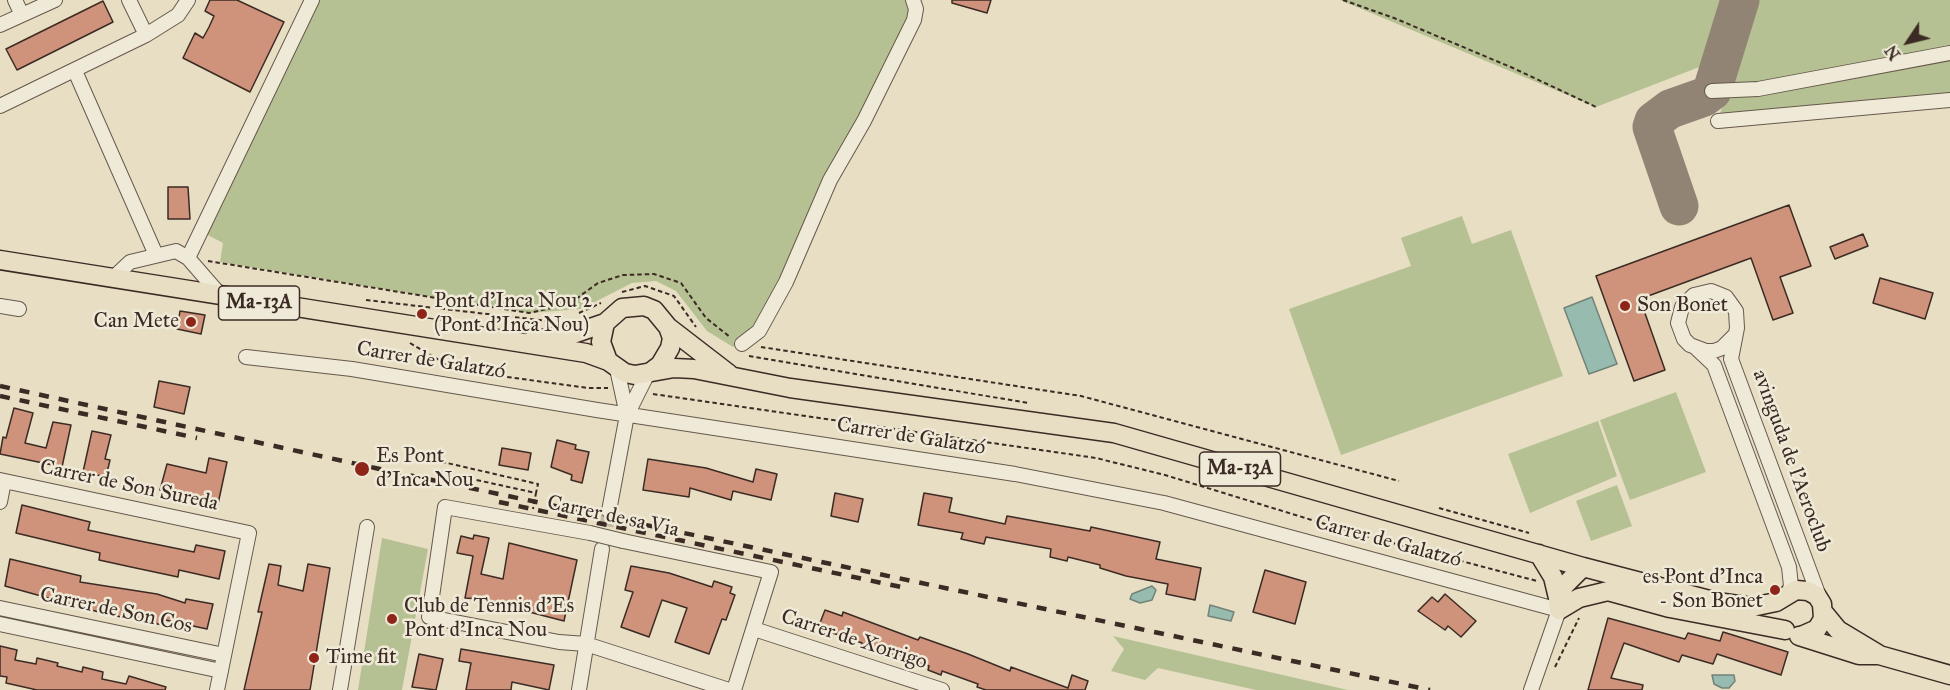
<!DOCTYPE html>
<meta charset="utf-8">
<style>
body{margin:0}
#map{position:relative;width:1950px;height:690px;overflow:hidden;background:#e7dec3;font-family:"IM FELL Great Primer",serif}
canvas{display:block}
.north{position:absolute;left:1878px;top:12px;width:60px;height:60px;-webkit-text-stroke:4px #efead8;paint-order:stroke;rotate:235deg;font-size:16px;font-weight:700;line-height:24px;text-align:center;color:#3c2b25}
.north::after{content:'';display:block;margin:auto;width:21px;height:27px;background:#3c2b25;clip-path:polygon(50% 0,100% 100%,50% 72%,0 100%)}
</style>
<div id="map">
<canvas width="1950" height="690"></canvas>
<div class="north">N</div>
</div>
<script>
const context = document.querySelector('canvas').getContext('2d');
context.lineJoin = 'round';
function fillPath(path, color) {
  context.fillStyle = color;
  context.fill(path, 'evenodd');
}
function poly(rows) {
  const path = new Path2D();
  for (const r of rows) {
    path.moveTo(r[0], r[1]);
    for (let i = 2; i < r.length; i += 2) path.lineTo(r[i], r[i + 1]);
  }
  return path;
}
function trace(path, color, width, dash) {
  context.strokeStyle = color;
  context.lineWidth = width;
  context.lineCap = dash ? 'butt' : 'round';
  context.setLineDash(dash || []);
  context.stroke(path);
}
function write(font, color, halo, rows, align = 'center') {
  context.font = font + ' "IM FELL Great Primer",serif';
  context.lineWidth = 5;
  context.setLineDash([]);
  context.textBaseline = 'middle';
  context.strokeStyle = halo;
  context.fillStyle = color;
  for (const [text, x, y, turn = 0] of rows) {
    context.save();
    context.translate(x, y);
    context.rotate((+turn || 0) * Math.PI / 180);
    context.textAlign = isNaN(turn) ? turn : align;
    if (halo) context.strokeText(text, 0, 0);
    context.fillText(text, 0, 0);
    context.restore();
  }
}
fillPath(poly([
 [319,0,907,0,911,20,759,331,733,347,707,331,676,291,656,281,632,283,581,309,529,313,220,262,223,243,202,232],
 [1340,0,1728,0,1713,53,1702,66,1596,107],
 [1753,0,1950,0,1950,100,1718,121],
 [1462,216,1472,244,1511,230,1563,376,1341,455,1289,309,1411,266,1401,238],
 [1676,392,1706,472,1630,500,1600,420],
 [1598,421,1617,476,1530,513,1508,454],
 [1617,485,1632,526,1591,541,1576,501],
 [382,538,428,549,402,690,358,690],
 [1113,636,1348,690,1256,690,1158,668,1145,680,1111,671,1124,649]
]), '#b6c193');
const water = poly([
 [1592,297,1617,364,1589,374,1564,308,1592,297],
 [1152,586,1156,590,1152,600,1140,603,1130,599,1132,594,1152,586],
 [1210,605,1234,612,1231,621,1208,616,1210,605],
 [1712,675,1734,675,1735,681,1729,688,1722,688,1714,684,1712,675]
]);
fillPath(water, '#97bcaf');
trace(water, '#738278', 1.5);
trace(poly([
 [1679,206,1652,127,1654,121,1670,109,1704,97,1712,91,1740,0]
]), '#928474', 39);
const building = poly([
 [210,0,237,0,284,22,250,92,183,58,195,33,203,38,209,27,214,16,205,11,210,0],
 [952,0,991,0,987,13,952,3,952,0],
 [103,1,113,22,17,70,6,49,103,1],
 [168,187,188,187,190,219,168,219,168,187],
 [1789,205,1811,266,1780,277,1793,313,1773,320,1751,258,1640,299,1665,370,1634,381,1596,276,1789,205],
 [1863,234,1868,246,1835,259,1830,247,1863,234],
 [1880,278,1933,293,1925,319,1873,303,1880,278],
 [180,311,205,315,201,334,177,329,180,311],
 [159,381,190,387,184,414,154,407,159,381],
 [14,408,33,413,25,443,46,448,53,422,71,425,62,467,0,454,3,437,6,438,14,408],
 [92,431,111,435,105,459,110,460,106,477,83,472,92,431],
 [557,440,576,445,575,449,589,452,582,483,571,480,572,475,551,467,557,440],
 [502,448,531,453,528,470,499,465,502,448],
 [209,458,227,462,218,504,160,490,167,464,206,473,209,458],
 [648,459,706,468,753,482,756,469,777,474,771,500,733,491,731,500,690,488,689,497,643,490,648,459],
 [835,493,863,499,858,522,831,516,835,493],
 [924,493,952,498,949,512,1005,524,1007,516,1090,531,1091,527,1160,542,1156,559,1201,568,1195,600,1166,594,1168,584,1126,576,1100,568,1100,565,1068,557,1067,561,1050,557,1051,549,986,537,984,544,961,539,963,533,918,525,924,493],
 [22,505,90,522,88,530,135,540,194,552,196,545,225,551,219,579,179,570,178,577,131,567,99,560,100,553,16,533,22,505],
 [474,535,489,538,481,574,503,579,509,543,577,560,564,621,479,599,465,598,473,556,457,553,461,536,473,539,474,535],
 [10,559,81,576,80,582,157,594,185,603,186,599,213,604,207,629,165,620,163,625,106,614,5,586,10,559],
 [269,564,281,566,278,585,303,591,308,564,330,568,310,690,244,690,262,612,258,612,269,564],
 [631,566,669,573,712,587,714,581,732,587,730,593,735,595,726,620,722,619,709,654,675,642,687,608,662,600,649,637,621,627,633,592,625,590,631,566],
 [1265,570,1306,582,1295,624,1253,612,1265,570],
 [1445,594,1476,621,1461,637,1448,626,1445,630,1418,611,1432,597,1438,602,1445,594],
 [825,610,842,616,843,612,918,640,920,637,968,654,1010,671,1011,667,1068,688,1072,675,1088,681,1085,690,986,690,977,687,978,684,942,671,941,675,928,670,929,666,894,653,892,659,860,647,862,643,818,628,825,610],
 [1608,618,1685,639,1688,633,1720,641,1723,632,1788,652,1781,675,1717,654,1713,664,1682,655,1679,662,1624,643,1611,678,1643,685,1642,690,1588,690,1608,618],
 [0,646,17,650,15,660,36,664,37,658,58,663,57,666,82,672,83,667,103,672,102,679,126,684,129,676,166,687,165,690,37,690,6,683,7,677,0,676,0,646],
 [461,649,554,665,549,690,512,682,511,690,466,690,471,663,459,661,461,649],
 [419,654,443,659,436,690,412,687,419,654]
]);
fillPath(building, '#ce937a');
trace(building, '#3c2b25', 1.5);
trace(poly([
 [603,547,609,511]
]), '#c5baa3', 14, [14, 7]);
const minor = poly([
 [22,15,55,0],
 [0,25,22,15,15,0],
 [146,35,178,15,188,0],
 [75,71,156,255],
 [1712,91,1758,89,1950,53],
 [0,106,146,35,129,0],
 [1718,121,1950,100],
 [188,258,312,0],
 [113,278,130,262,176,251,188,258,222,297],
 [0,306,19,309],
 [1734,336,1722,348,1714,351,1706,351,1690,345,1684,339,1678,323,1682,307,1694,295,1711,291,1726,297,1736,311,1737,328,1731,359,1820,599],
 [742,344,759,331,786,282,830,180,864,121,914,20,916,9,913,0],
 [1697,349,1714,365,1789,567,1791,586,1788,593],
 [246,357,352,369,597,410,1015,474,1164,503,1559,610,1531,690],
 [617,369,627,415],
 [0,480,249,533,217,690],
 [0,502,4,481],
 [609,511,627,415,648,373],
 [590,533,445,507,429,617,559,642,586,644,729,690],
 [623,541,771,572,734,690],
 [0,608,224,655],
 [0,624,221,671],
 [754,629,942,690],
 [340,690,367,527],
 [579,690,602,549]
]);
const major = poly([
 [0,260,586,353,608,361],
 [668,327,729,374],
 [533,340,567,336,605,323],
 [652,371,660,365,670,348,672,338,668,327,654,310,644,306,622,308,605,323,601,342,608,361,625,373,635,375,674,368,694,369,790,388,1114,433,1583,567,1717,602,1752,607,1776,602,1796,590,1808,591,1817,596,1822,604,1823,619,1817,629,1801,636],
 [1539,554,1553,577,1558,598],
 [1583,567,1565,585,1558,598,1559,610,1579,598,1608,591,1670,608,1785,630],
 [1824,613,1838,630,1878,654],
 [1799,636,1859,655,1879,655,1950,675]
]);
trace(minor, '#67584c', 16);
trace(major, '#3c2b25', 21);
trace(poly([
 [1343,0,1394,18,1513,68,1596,107],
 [208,261,529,313,569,304,598,283,623,275,654,274,681,283,706,318,730,337],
 [622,292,645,286,674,296,696,327],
 [366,300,548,321],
 [579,313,601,303],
 [410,343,456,370,588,388,608,388],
 [761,347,1081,396,1399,481],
 [749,356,1028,403],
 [653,394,1096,458,1165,475,1351,532,1537,581],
 [434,460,538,484,536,493],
 [440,472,536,493,533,509],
 [1439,508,1529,533],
 [1555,667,1579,618]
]), '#3c2b25', 2, [4.5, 3]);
trace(minor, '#efead8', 14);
trace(major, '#e7dec3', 18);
trace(poly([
 [0,386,375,468,1430,690],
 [0,396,197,438],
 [499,502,901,587]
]), '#3c2b25', 4.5, [10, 10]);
const minorBridge = poly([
 [590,533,623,541]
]);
trace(minorBridge, '#67584c', 16, []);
trace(minorBridge, '#efead8', 14);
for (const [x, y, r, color] of [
 [1625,306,6,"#8f2418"],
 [422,314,6,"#8f2418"],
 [191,322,6,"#8f2418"],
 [362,469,8,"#8f2418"],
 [1775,590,6,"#8f2418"],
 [392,619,6,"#8f2418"],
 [314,658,6,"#8f2418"]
]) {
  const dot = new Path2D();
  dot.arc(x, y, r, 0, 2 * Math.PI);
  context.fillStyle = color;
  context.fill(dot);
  trace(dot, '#efead8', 2);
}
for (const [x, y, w] of [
 [259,303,81],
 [1240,469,81]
]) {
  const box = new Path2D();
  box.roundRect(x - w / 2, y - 17, w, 34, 4.5);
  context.fillStyle = '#efead8';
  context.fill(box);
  trace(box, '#3c2b25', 1.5);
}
write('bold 20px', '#3c2b25', null, [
 ["Ma-13A",259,303],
 ["Ma-13A",1240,469]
]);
write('21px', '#3c2b25', '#efead8', [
 ["Pont d'Inca Nou 2",434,302],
 ["(Pont d'Inca Nou)",434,326],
 ["Son Bonet",1637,306],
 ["Can Mete",179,322,"right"],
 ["Es Pont",376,457],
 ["d'Inca Nou",376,481],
 ["es Pont d'Inca",1763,578,"right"],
 ["- Son Bonet",1763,602,"right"],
 ["Club de Tennis d'Es",404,607],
 ["Pont d'Inca Nou",404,631],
 ["Time fit",326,658]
], 'left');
write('21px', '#3c2b25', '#efead8', [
 ["Carrer de Galatzó",431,361,9],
 ["Carrer de Galatzó",911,437,9],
 ["avinguda de l'Aeroclub",1791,461,70],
 ["Carrer de Son Sureda",129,486,12],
 ["Carrer de sa Via",613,517,12],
 ["Carrer de Galatzó",1388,542,15],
 ["Carrer de Son Cos",116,611,12],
 ["Carrer de Xorrigo",854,640,18]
]);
</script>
